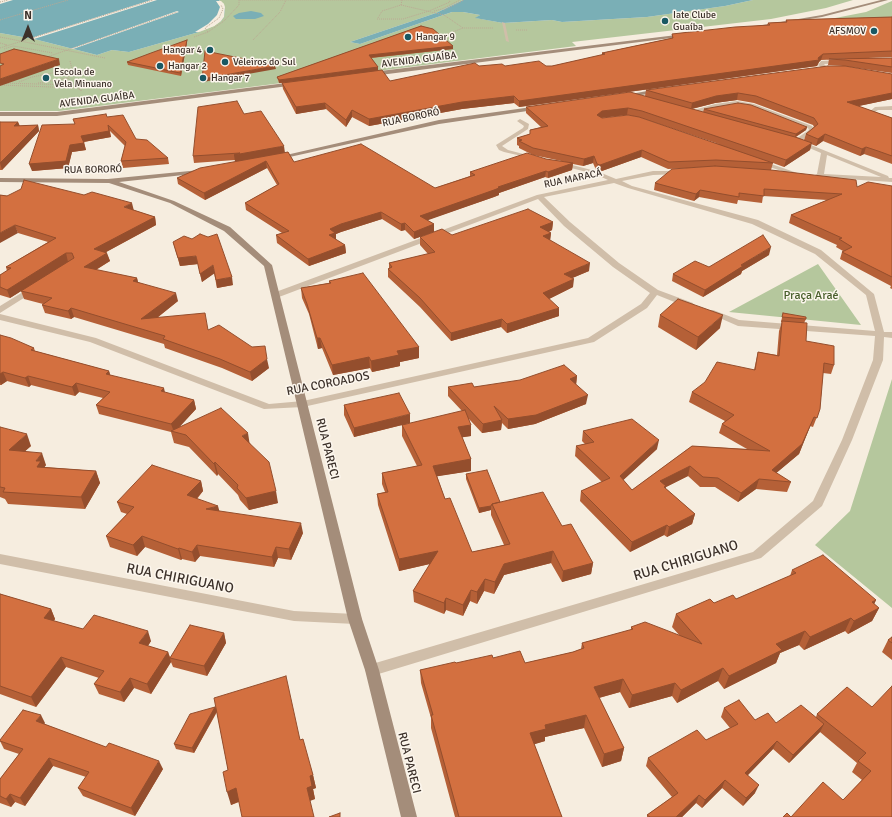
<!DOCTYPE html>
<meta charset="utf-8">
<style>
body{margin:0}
#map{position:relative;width:892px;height:817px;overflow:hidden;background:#f6eddf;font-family:Signika,sans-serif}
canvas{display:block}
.north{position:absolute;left:8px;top:8px;width:40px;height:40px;-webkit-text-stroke:3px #fcf6ed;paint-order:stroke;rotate:0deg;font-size:11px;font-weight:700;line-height:16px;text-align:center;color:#3c312a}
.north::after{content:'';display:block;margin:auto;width:14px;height:18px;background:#3c312a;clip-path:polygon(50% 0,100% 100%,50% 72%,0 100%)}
</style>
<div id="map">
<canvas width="892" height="817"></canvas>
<div class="north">N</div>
</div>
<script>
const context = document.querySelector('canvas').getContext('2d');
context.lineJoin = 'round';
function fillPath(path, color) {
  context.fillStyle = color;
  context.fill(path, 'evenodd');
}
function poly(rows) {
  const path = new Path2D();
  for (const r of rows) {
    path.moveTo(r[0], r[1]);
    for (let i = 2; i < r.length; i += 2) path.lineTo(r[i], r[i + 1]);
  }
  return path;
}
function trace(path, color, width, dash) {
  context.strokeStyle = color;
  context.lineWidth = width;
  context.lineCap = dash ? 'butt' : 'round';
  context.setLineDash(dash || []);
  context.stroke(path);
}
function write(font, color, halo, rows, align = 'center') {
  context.font = font + ' Signika,sans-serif';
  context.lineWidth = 3;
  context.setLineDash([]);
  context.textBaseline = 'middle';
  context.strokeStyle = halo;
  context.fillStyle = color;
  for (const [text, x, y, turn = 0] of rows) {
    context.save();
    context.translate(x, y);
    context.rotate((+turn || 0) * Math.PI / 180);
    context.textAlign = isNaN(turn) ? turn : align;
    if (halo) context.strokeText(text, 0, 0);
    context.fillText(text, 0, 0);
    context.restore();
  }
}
fillPath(poly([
 [219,0,463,0,436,13,350,42,360,44,452,12,463,12,480,15,476,18,503,23,552,20,562,22,647,17,725,6,753,0,853,0,826,8,771,19,572,42,576,46,59,111,0,111,0,33,34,39,97,55,112,50,129,52,199,32,214,26,221,21,224,4],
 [892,1,892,42,825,20,866,12],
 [818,264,861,325,729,312],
 [892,379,892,608,815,545,850,511]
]), '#b5c79d');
fillPath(poly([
 [13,0,219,0,225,7,224,17,221,21,199,32,129,52,112,50,97,55,34,39,0,33,0,4],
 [463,0,753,0,725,6,647,17,562,22,552,20,503,23,475,18,480,15,463,12,452,12,360,44,350,42,436,13],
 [251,11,261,13,264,16,255,19,236,19,233,16,239,13]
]), '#7aafb6');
fillPath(poly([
 [151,0,157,0,34,39,31,38],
 [216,1,221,1,224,4,225,7,224,17,221,21,214,26,199,32,195,32,208,24,217,15,220,7],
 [177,11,179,12,73,49,70,49]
]), '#f6eddf');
trace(poly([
 [0,2,8,0],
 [401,5,444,15,463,28,493,28],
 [444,10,464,0],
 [434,11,442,9,460,0],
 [378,18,382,11,401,5,402,0],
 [377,19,403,19,429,11,450,2,449,0],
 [0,20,68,0],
 [516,30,527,30],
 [208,32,205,28,219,18,223,9,221,5],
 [0,37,105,58],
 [194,37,208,32,224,21,239,5,239,0,439,0],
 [440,37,463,28],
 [253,40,280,12,286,0],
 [0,43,7,45,5,45],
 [0,48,153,0],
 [4,49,13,46,53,53],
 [47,57,177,12],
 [70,61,72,69,68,78,80,90],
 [19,82,32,77,72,69],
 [0,83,76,85],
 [38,83,68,78,59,84],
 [0,85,78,88]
]), '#bca893', 1, [1, 1]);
trace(poly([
 [79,89,82,91]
]), '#bca893', 1.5, [1, 1]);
fillPath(poly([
 [502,22,505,23,509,42,506,41,502,22]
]), '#d0bea9');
fillPath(poly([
 [842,60,845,62,844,63,824,64,829,69,826,71,818,65,821,61,842,60],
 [737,101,754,104,812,126,815,130,814,131,801,141,888,176,889,178,892,178,892,182,815,177,815,175,817,174,821,153,793,141,809,130,808,128,751,107,737,105,690,114,687,112,715,104,737,101],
 [827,155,881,177,824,174,827,155],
 [892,106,892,110,878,110,875,112,878,116,892,120,892,124,874,118,869,112,875,107,892,106],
 [520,119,529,124,528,129,502,146,508,150,535,157,535,159,504,152,499,150,496,145,523,128,524,126,517,121,520,119],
 [760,160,800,174,801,175,796,176,758,163,758,161,760,160],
 [561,162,599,172,616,179,653,171,681,171,682,172,679,174,653,175,622,181,632,186,758,220,821,250,874,294,884,332,892,332,892,338,884,337,883,360,852,440,822,506,761,558,372,676,367,674,365,670,367,666,372,664,753,552,813,501,842,440,873,360,875,336,738,326,706,312,707,310,713,310,739,320,875,331,866,295,815,254,752,224,628,188,614,183,544,197,570,222,619,263,658,290,693,303,694,305,693,307,687,307,657,295,647,308,594,342,303,407,264,409,90,342,0,320,0,314,96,338,269,404,303,401,588,338,641,304,650,293,613,267,564,226,538,199,279,297,273,297,272,295,273,293,537,195,608,180,595,174,559,165,558,164,561,162],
 [31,287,37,287,38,289,0,313,0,306,31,287],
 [0,554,294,611,355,614,360,615,362,619,360,623,355,624,294,621,0,564,0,554]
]), '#d0bea9');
fillPath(poly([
 [881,0,888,0,822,17,753,28,751,27,822,15,881,0],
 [685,34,687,36,372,76,369,74,372,72,685,34],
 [294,82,296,83,296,85,57,116,0,116,0,112,57,112,294,82],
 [658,89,661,91,660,92,623,98,620,96,658,89],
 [539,106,541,107,541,109,439,124,276,160,273,158,439,120,539,106],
 [200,170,203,172,202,173,119,182,174,201,230,227,272,265,362,619,379,670,417,817,401,817,365,670,348,619,264,266,224,231,170,203,109,183,0,182,0,178,108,179,200,170]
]), '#a48d7a');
fillPath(poly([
 [892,17,892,57,821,60,819,62,817,66,519,107,514,103,462,109,369,126,352,117,346,127,326,109,296,114,283,89,282,83,279,83,277,77,421,26,453,49,371,58,378,67,378,71,390,81,479,66,552,66,602,55,602,53,672,38,672,34,767,25,768,23,786,22,786,20],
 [187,42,181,76,128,65,127,62],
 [892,58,892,73,843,66,828,65,829,59],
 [892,74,892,99,858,106,892,118,892,164,876,158,864,154,860,156,823,141,816,146,811,144,810,150,784,167,773,163,771,170,857,187,892,186,892,289,890,288,891,286,840,259,842,252,843,251,836,247,837,245,789,223,791,215,827,200,763,196,762,203,738,200,737,204,699,197,694,201,654,190,655,183,715,167,668,169,641,157,599,172,596,170,593,163,583,166,573,164,572,170,548,178,545,177,499,193,499,195,494,197,427,220,434,224,434,232,414,239,405,230,401,231,382,219,341,232,336,234,336,240,345,245,346,253,309,266,277,243,276,235,282,233,246,210,245,203,277,185,267,168,205,200,178,184,177,178,288,152,294,162,435,188,470,176,470,172,546,159,566,162,533,155,519,148,519,146,517,145,517,138,530,134,530,130,541,127,526,113,526,107,645,96,646,90],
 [737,100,754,103,813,125,814,127,806,134,804,140,796,137,806,130,807,127,704,109,703,112,692,109,715,103],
 [627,115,641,118,719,144,601,117],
 [244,114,285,153,235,162,235,160,194,163,193,156],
 [107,117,136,139,168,158,169,164,123,168,121,161,125,146,110,131,111,137,84,142,86,150,72,152,68,168,32,171,75,124,73,119],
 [0,122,18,122,20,126,38,125,39,131,2,170,0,170],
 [0,195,134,210,155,217,156,225,106,252,110,261,96,270,137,278,138,282,178,301,157,318,208,330,269,368,252,381,222,368,165,348,164,344,74,317,71,319,45,313,42,305,43,304,24,299,21,291,10,298,0,295,0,275,7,271,6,267,48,242,18,233],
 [553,222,552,230,549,232,551,233,550,240,589,271,572,278,573,287,549,299,559,316,507,333,501,327,451,341,420,307,388,277,388,269,389,268,389,263,428,254,420,245,420,237,452,235],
 [173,242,233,285,217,288,214,273,202,282,198,264,180,266],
 [769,255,742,271,741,274,703,297,672,281,673,274],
 [329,281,419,347,419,358,400,362,400,366,372,372,370,368,333,375,322,348,318,349,309,314,302,298,301,288,329,283],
 [783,313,806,319,804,323,806,341,834,365,831,374,823,373,820,409,813,427,810,426,799,454,776,473,791,482,787,492,756,489,738,502,715,487,700,487,688,476,666,487,665,488,695,514,692,524,667,537,664,535,630,552,580,501,581,491,602,482,575,456,576,446,585,444,582,441,583,431,657,449,623,480,632,490,692,446,747,449,719,433,722,424,725,421,689,402,692,392,754,370,758,352,777,355,779,331,782,322,781,322],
 [660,315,720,328,696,350,658,327],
 [0,335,34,348,35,351,109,371,110,375,165,393,194,400,196,409,179,427,250,443,278,503,249,510,240,500,238,495,218,474,217,476,189,447,174,443,171,432,99,414,96,405,103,398,79,392,75,396,31,385,29,387,7,381,1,385,0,385],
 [577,376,576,385,586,404,535,424,508,429,502,423,501,430,482,433,469,419,471,436,462,437,471,459,471,471,437,476,445,499,472,552,504,545,491,515,491,510,479,513,466,479,466,474,500,502,562,526,593,563,591,574,562,582,551,563,504,575,494,594,484,591,477,604,470,601,463,616,446,610,444,614,414,602,413,591,430,564,399,571,378,505,377,494,385,492,382,484,382,473,417,466,402,436,402,425,354,437,344,415,344,405,408,424,462,411,448,396,448,387,474,387],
 [0,427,31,446,25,451,46,465,44,467,96,471,100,483,85,509,8,504,5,499,0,497],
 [201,481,203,491,197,499,219,511,303,533,291,560,278,558,274,567,200,556,195,562,182,559,181,560,145,547,137,556,110,547,106,536,127,514,121,512,117,502],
 [792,570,876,600,874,604,879,608,872,621,848,634,845,631,804,650,799,645,780,653,776,663,724,689,718,681,677,703,672,696,629,708,620,692,599,698,624,748,621,761,602,767,584,728,545,737,545,741,534,744,562,817,455,817,431,728,431,718,421,683,420,670,456,663,493,658,525,663,573,652,581,649,582,643,631,630,631,627,680,636,672,627,676,614,714,603,736,599,790,576],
 [0,594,51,609,55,619,54,621,83,629,151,641,148,646,168,652,170,657,224,633,226,643,207,676,173,667,171,662,151,694,134,688,124,702,99,694,94,684,99,678,66,667,36,707,0,694],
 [892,637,892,660,882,652,888,640],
 [847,687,892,817,791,817,843,800,862,780,852,772,857,763,820,732,789,763,773,749,748,775,755,793,743,806,722,788,702,808,696,803,682,817,647,817,647,815,672,797,646,766,648,758,706,740,730,728,721,717,724,708,755,720,776,723,816,717,817,714],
 [215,707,300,740,313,775,316,788,313,789,315,799,310,800,239,802,231,805,228,770,217,712,194,753,176,749,174,744],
 [45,723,44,724,163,769,135,816,83,796,78,788,86,777,53,766,25,806,15,802,11,807,0,803,0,779,19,754,4,749,0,741,0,740]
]), '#b56037');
fillPath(poly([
 [187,40,187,42,181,76,180,73],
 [453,46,453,49,369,58,369,55],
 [823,54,821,60,819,62,817,66,519,107,519,101,818,58],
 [59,59,60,65,0,86,0,79],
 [275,66,276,69,203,82,202,79],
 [378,67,378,71,279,83,279,80],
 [738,93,737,100,715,103,691,109,692,103,716,96],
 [892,93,892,99,845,109,847,102],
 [514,96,514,103,462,109,369,126,369,119,462,102],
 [325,103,326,109,296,114,296,107],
 [628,108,627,115,601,118,597,115,602,111],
 [352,110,352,117,346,127,346,120],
 [18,122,20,128,14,126],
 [38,125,39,131,2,170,0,163],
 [108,125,111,137,83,142,81,136],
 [807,127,806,130,795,137,796,134],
 [825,134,823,141,816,146,818,139],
 [84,143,86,150,72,152,68,168,32,171,29,164,70,145],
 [812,143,810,150,784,167,786,160],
 [284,146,285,153,235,162,234,155],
 [866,147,864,154,860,156,862,149],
 [642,150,641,157,599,172,600,165],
 [594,156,593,163,583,166,584,159],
 [266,161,267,168,205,200,204,193],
 [573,163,572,170,548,178,548,172],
 [546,171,545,177,499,193,499,195,494,197,420,223,420,216,498,187],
 [700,190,699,197,694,201,696,194],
 [132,203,134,211,124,207],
 [381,212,382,219,341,232,336,234,336,240,329,235,330,229,341,224],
 [155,217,156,225,97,257,94,249],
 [553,222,552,230,540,235,540,227],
 [405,223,405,230,401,231,401,224],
 [434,224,434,232,414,239,414,232],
 [15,225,18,233,0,243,0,233],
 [551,233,550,241,543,236],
 [345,245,346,253,309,266,308,259],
 [771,247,769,255,742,271,741,274,703,297,705,290,741,265],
 [66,253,68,262,10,298,7,290],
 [107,253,110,261,87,275,84,267],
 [196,256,198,264,180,266,178,258],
 [590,263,589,271,563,282,564,274],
 [213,265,215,273,202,282,200,274],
 [232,277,233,285,217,288,216,280],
 [137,278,139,287,133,281],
 [574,279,573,287,543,302,543,293],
 [176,293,178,301,144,328,141,319],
 [71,308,74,317,71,319,68,311],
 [559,308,559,316,507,333,507,324],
 [723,315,720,328,696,350,698,337],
 [502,319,501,327,451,341,451,333],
 [317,338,320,338,322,348,318,349],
 [419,347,419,358,400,362,400,366,372,372,371,361,397,351],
 [369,357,370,368,333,375,332,365],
 [267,359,269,368,252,381,250,372],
 [109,371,112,380,106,374],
 [3,372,7,381,1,385,0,382,0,374],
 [28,376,31,385,29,387,25,378],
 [577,376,576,385,570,379],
 [76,383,79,392,75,396,72,387],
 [164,388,166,397,161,391],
 [588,395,586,404,535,424,508,429,508,419],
 [194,400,196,409,175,432,174,432,171,424],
 [410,414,410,423,354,437,354,428],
 [814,417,799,454,768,480,772,470],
 [502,420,501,430,482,433,483,424],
 [471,425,471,436,458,438,458,427],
 [248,433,250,446,242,436],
 [27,434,31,446,14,461,9,450],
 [659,440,657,449,618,485,620,476],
 [42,453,46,465,44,468,37,467,36,461],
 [471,459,471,471,433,477,433,466],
 [215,462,218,474,217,476,214,464],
 [690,466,688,476,666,487,664,496,660,481],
 [96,471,100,483,85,509,81,497],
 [759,479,756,489,738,502,741,493],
 [201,481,203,491,190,506,187,495],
 [276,491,278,503,249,510,246,498],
 [218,506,221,517,206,509],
 [491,506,491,510,479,513,479,508],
 [695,514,692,524,667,537,669,527],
 [301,523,303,533,291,560,289,549],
 [667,525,664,535,630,552,632,542],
 [142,536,145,547,137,556,133,545],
 [197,545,200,556,195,562,192,552],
 [276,547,278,558,274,567,272,557],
 [179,548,182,559,181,560,178,549],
 [438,551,438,562,399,571,399,559],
 [553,551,551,563,504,575,494,594,495,582,504,564],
 [593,563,591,574,562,582,563,571],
 [485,579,484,591,477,604,477,592],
 [471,590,470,601,463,616,463,605],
 [446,598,446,610,444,614,444,603],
 [876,600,870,613,879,608,872,621,848,634,854,621,872,602],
 [51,609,55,619,48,628,44,618],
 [851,618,845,631,804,650,810,637],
 [148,631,151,641,143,653,139,643],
 [805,631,799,645,780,653,776,663,724,689,729,676,776,644],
 [224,633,226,643,207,676,204,666],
 [168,652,171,662,151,694,147,684],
 [61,657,66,667,36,707,31,697],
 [723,668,718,681,677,703,681,690],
 [130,678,134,688,124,702,120,692],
 [623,679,620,692,591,700,594,687],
 [675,683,672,696,629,708,632,695],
 [215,707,217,711,194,753,192,748],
 [41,715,45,723,40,730,36,721],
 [586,715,584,728,545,737,545,741,529,746,530,733,545,725],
 [824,724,820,732,789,763,793,755],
 [777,741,773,749,742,781,745,773],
 [624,748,621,761,602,767,604,754],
 [49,758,53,766,25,806,20,798],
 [159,761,163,769,135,816,131,808],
 [313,775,316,788,313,789,315,799,310,801,307,788,310,776],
 [725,780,722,788,702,808,705,800],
 [759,785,755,793,743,806,746,798],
 [236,788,240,801,231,805,227,792],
 [10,794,15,802,11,807,6,799],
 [699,795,696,803,682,817,676,817]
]), '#944e2d');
const building = poly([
 [892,17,892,51,823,54,818,58,819,60,519,101,514,96,462,102,369,119,352,110,346,120,325,103,296,107,282,83,382,70,390,81,475,63,479,66,502,64,505,66,539,61,546,66,552,66,605,54,602,53,673,38,672,34,735,27,770,25,768,23,787,22,786,20,892,17],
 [421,26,433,29,453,46,369,55,378,67,279,80,277,77,421,26],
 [187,40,180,73,127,62,151,53,187,40],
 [14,49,59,59,0,79,0,66,4,64,0,63,0,54,14,49],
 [205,51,275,65,275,66,202,79,205,51],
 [892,58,892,67,845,60,829,59,892,58],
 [828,66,845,66,892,74,892,93,847,102,892,118,892,156,878,151,866,147,862,149,825,134,818,139,806,134,818,124,814,118,756,96,738,93,716,96,692,103,646,90,828,66],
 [630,92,795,137,812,143,786,160,642,111,628,108,602,111,597,115,602,118,628,115,639,117,773,163,716,160,669,162,642,150,600,165,597,164,594,156,584,159,533,148,519,141,522,140,517,138,530,134,530,130,548,126,526,107,630,92],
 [237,101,244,114,261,111,284,146,234,155,240,153,193,156,198,107,237,101],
 [738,103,751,105,807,127,796,134,704,109,738,103],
 [106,114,107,117,123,115,136,139,147,140,168,158,121,161,126,142,108,125,109,131,81,136,84,143,70,145,66,161,29,164,42,125,75,124,73,119,106,114],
 [0,122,18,122,14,126,38,125,0,163,0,122],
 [361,144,435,188,475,175,470,172,527,153,546,159,573,163,548,172,546,171,498,187,499,188,494,190,420,216,434,224,414,232,405,223,401,224,381,212,341,224,330,229,335,233,329,235,345,245,308,259,276,235,289,231,245,203,279,184,266,161,204,193,177,178,200,168,288,152,294,162,361,144],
 [715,166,771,170,856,180,857,187,868,182,892,186,892,277,842,252,852,247,839,239,842,238,791,215,842,194,764,189,764,196,739,193,739,197,700,190,696,194,655,183,672,169,715,166],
 [24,180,84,195,92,192,132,203,124,207,155,217,94,249,107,253,84,267,137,278,133,281,176,293,141,319,205,313,208,330,219,325,252,347,265,346,267,359,250,372,220,359,163,339,165,336,71,308,68,311,42,305,52,298,21,291,74,258,72,253,66,253,7,290,0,287,0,275,11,268,6,267,56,238,15,225,0,233,0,195,7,196,21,189,24,180],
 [528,209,553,222,540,227,551,233,543,236,590,263,564,274,574,279,543,293,559,308,507,324,502,319,451,333,420,298,388,269,392,267,389,263,435,252,420,237,442,229,452,235,528,209],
 [200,234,208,237,217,234,232,277,216,280,213,265,200,274,196,256,178,258,173,242,184,236,192,239,200,234],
 [763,235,771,247,741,265,743,266,705,290,673,274,695,261,709,267,763,235],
 [363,273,419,347,397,351,399,355,371,361,369,357,332,365,320,338,317,338,307,304,301,288,331,283,329,281,363,273],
 [678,299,723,315,698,337,660,315,678,299],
 [783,313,806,317,806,319,782,317,783,313],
 [782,321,807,323,806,341,834,346,834,365,824,363,820,409,817,418,814,417,802,444,772,470,791,482,759,479,741,493,718,478,703,477,690,466,660,481,666,486,664,487,695,514,669,527,667,525,632,542,581,491,610,478,576,446,594,442,583,431,632,419,659,440,620,476,632,490,692,446,770,451,722,424,734,415,692,392,705,382,717,362,755,370,758,352,779,356,782,321],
 [0,335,11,338,34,348,31,350,109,371,106,374,164,388,161,391,194,400,171,424,96,405,110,392,76,383,72,387,28,376,25,378,3,372,0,374,0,335],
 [564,365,577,376,570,379,588,395,536,415,508,419,494,406,502,420,483,424,448,387,472,383,474,387,520,380,564,365],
 [399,393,410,414,354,428,344,405,399,393],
 [221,408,248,433,242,436,269,462,276,491,246,498,237,488,238,485,215,462,214,464,186,435,171,431,221,408],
 [465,410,471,425,458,427,471,459,433,466,445,499,450,498,472,552,510,544,492,504,543,492,562,526,571,524,593,563,563,571,553,551,504,564,495,582,485,579,477,592,471,590,463,605,446,598,444,603,413,591,438,551,399,559,377,494,388,492,382,473,422,465,402,425,465,410],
 [0,427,27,434,9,450,42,453,36,461,41,461,37,467,96,471,81,497,3,492,5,488,0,487,0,427],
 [152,465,201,481,187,495,218,506,206,509,301,523,289,549,276,547,272,557,197,545,192,552,179,548,178,549,142,536,133,545,106,536,134,507,117,502,152,465],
 [487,470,500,502,492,504,491,506,479,508,466,474,487,470],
 [823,555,876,600,872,602,879,608,854,621,851,618,810,637,805,631,776,644,782,650,729,676,723,668,681,690,675,683,632,695,623,679,594,687,624,748,604,754,586,715,545,725,546,729,530,733,562,817,459,817,431,715,433,715,420,670,455,662,456,663,492,655,493,658,520,651,525,663,573,652,584,648,582,643,633,629,631,627,645,622,702,644,676,614,710,599,714,603,733,595,736,599,796,573,792,570,823,555],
 [0,594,51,609,44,618,83,629,94,615,148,631,139,643,168,652,147,684,130,678,120,692,94,684,104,671,61,657,31,697,0,686,0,594],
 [190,625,224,633,204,666,170,658,190,625],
 [892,637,892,643,888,640,892,637],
 [286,676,300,740,303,739,313,775,310,776,312,786,307,788,314,817,242,817,236,788,227,792,223,772,228,770,214,698,286,676],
 [892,686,892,817,783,817,787,813,791,817,823,782,843,800,871,771,858,761,866,753,817,714,847,687,872,707,892,686],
 [739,700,755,720,768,713,776,723,801,705,824,724,793,755,777,741,745,773,759,785,746,798,725,780,705,800,699,795,676,817,650,817,647,815,678,793,648,758,697,730,706,740,738,724,724,708,739,700],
 [215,707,192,748,174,744,190,714,215,707],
 [23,710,41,715,36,721,106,747,109,743,159,761,131,808,78,788,89,772,49,758,20,798,10,794,6,799,0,796,0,779,23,749,0,741,0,740,23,710],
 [340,813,340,817,329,817,340,813]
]);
fillPath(building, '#d37040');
trace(building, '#944e2d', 1);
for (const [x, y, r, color] of [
 [665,21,4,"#195863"],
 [874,31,4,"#195863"],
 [408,37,4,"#195863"],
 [210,50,4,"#195863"],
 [225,62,4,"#195863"],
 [160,66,4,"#195863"],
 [46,78,4,"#195863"],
 [203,78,4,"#195863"]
]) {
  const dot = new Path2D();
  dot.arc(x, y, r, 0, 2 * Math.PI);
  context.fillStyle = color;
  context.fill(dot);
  trace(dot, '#fcf6ed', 1.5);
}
write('10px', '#3c312a', '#fcf6ed', [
 ["Iate Clube",673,15],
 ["Guaíba",673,27],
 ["AFSMOV",866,31,"right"],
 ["Hangar 9",416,37],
 ["Hangar 4",202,50,"right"],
 ["Veleiros do Sul",233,62],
 ["Hangar 2",168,66],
 ["Escola de",54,72],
 ["Vela Minuano",54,84],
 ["Hangar 7",211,78]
], 'left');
write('10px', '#3c312a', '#fcf6ed', [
 ["AVENIDA GUAÍBA",419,60,-7],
 ["AVENIDA GUAÍBA",97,100,-7],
 ["RUA BORORÓ",411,118,-12],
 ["RUA BORORÓ",93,170,-1],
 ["RUA MARACÁ",573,179,-12]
]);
write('12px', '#475e2a', '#fcf6ed', [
 ["Praça Araé",811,296]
]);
write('12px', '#3c312a', '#fcf6ed', [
 ["RUA COROADOS",328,384,-11],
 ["RUA PARECI",327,449,76],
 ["RUA PARECI",409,763,76]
]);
write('14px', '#3c312a', '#fcf6ed', [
 ["RUA CHIRIGUANO",686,561,-17],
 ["RUA CHIRIGUANO",180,579,11]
]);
</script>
